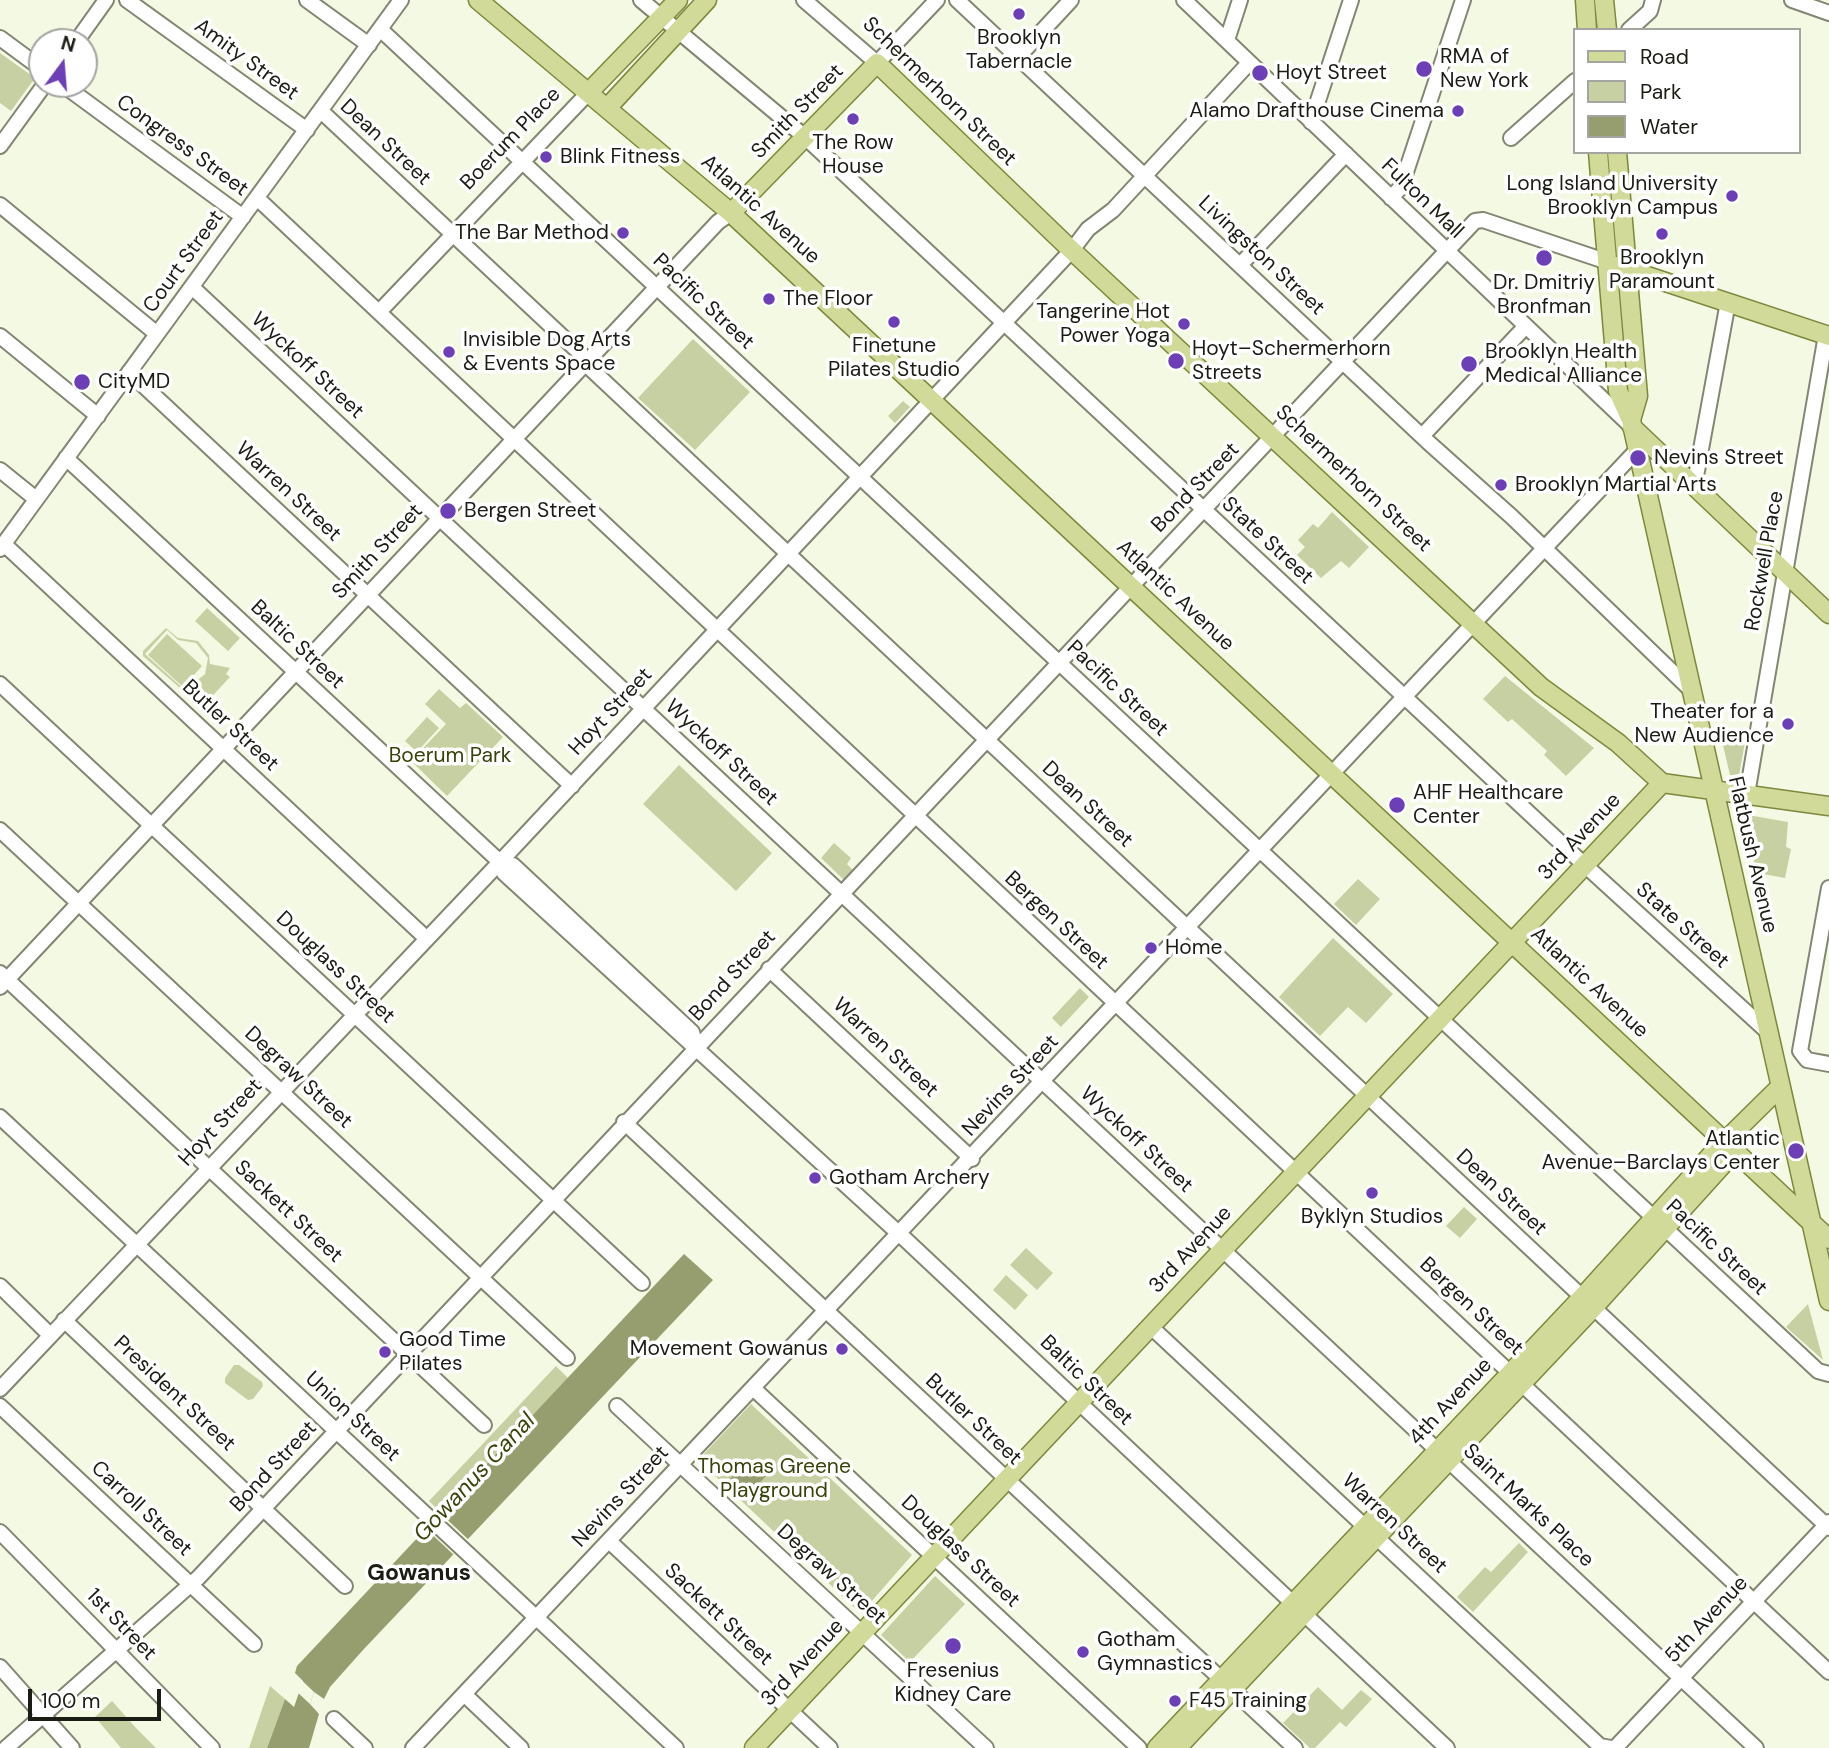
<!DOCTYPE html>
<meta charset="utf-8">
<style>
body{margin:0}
#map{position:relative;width:1829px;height:1748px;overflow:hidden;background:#f4f9e3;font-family:"DM Sans",sans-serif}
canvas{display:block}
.legend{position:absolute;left:1573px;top:28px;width:228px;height:126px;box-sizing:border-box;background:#fff;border:2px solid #a4a4a1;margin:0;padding:9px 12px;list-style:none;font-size:21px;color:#1b1c14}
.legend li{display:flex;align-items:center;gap:14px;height:35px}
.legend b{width:35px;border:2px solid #a4a4a1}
.north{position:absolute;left:28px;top:28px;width:70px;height:70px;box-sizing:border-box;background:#fff;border:2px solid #a4a4a1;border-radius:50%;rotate:16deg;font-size:19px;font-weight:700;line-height:28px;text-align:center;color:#1b1c14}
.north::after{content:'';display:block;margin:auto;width:24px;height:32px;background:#6c3fb7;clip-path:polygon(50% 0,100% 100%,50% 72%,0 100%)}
.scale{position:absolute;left:28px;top:1689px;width:133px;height:32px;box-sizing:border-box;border:4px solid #1b1c14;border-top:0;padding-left:9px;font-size:21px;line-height:24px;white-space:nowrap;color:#1b1c14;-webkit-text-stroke:5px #fff;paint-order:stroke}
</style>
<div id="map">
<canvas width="1829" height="1748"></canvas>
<ul class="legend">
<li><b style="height:9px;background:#d1da98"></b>Road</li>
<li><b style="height:19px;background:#c7d0a2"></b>Park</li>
<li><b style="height:19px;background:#969e70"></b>Water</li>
</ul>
<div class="north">N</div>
<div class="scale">100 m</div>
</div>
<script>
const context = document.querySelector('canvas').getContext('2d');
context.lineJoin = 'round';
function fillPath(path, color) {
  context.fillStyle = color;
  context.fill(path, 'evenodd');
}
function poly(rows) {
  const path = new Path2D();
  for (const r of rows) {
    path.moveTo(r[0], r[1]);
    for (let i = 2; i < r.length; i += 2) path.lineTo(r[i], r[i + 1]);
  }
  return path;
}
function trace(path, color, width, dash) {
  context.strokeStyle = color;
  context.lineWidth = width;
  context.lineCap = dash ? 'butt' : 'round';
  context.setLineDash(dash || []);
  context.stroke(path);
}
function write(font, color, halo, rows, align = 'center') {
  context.font = font + ' "DM Sans",sans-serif';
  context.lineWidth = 7;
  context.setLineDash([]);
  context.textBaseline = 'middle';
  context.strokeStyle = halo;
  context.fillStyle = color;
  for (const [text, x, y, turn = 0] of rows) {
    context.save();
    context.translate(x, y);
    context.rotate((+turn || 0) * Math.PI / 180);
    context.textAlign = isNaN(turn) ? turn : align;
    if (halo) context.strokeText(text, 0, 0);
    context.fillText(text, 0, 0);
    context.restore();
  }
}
fillPath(poly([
 [0,53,35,78,11,111,0,103],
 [693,339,750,392,695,450,638,398],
 [903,401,910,407,895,423,888,416],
 [1332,512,1369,547,1349,568,1341,561,1321,578,1297,555,1305,547,1298,540,1313,524,1318,528],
 [207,608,240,638,228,651,195,621],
 [166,628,178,638,198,641,209,655,210,664,230,668,226,674,230,677,202,707,143,656,143,651],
 [167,630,178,640,196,643,208,658,205,674,185,690,145,654],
 [167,634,202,666,183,687,148,655],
 [1505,676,1594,748,1566,776,1544,755,1547,751,1512,719,1508,722,1483,699],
 [439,689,460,708,466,703,503,737,447,796,411,761,446,724,425,704],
 [427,717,439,728,417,752,405,741],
 [1722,741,1745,742,1739,776,1730,775],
 [679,765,772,853,736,891,643,804],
 [1742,814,1788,822,1786,847,1791,849,1785,878,1757,873],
 [834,843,851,858,847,864,853,870,844,880,821,858],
 [1358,879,1380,899,1356,925,1334,904],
 [1333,938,1393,994,1366,1023,1348,1007,1320,1036,1279,997],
 [1080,988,1089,997,1061,1027,1052,1018],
 [1464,1207,1477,1219,1460,1238,1446,1226],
 [1026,1248,1053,1273,1037,1290,1010,1265],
 [1006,1275,1028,1295,1015,1310,993,1290],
 [1808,1304,1823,1360,1786,1327],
 [234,1365,239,1365,262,1382,263,1386,253,1399,248,1400,225,1383,225,1378],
 [556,1366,568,1378,441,1513,429,1501],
 [751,1404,912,1555,864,1610,856,1609,698,1460],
 [1519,1543,1528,1552,1473,1612,1457,1597,1485,1567,1491,1572],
 [935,1576,965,1604,910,1662,881,1635],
 [270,1686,285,1699,267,1748,249,1748],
 [1318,1687,1342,1710,1361,1690,1372,1699,1346,1727,1340,1722,1315,1748,1310,1748,1283,1723],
 [112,1701,137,1729,156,1748,121,1748,95,1717]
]), '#c7d0a2');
fillPath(poly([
 [684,1254,713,1280,363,1650,330,1687,324,1699,314,1692,310,1704,319,1714,309,1748,267,1748,285,1699,294,1707,303,1681,295,1673,297,1666],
 [749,1458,767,1475,746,1497,728,1481]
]), '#969e70');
fillPath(poly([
 [439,1512,470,1541,455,1556,424,1527],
 [292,1671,314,1692,310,1704,296,1691,299,1682]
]), '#f4f9e3');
const minor = poly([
 [127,0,307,130],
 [307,0,369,45],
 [641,0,805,137,1576,857,1768,1032],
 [804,0,877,63,937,0],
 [957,0,1428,442,1512,517,1689,688],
 [1184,0,1632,427],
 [1792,0,1829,13],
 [380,29,1818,1371,1829,1374],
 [1629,30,1650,11,1653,0],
 [0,38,42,69],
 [1227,40,1240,0],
 [76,42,106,0],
 [1018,57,1071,0],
 [62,84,243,217],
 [321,111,581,354,592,370,706,477,1829,1528],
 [1311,122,1351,0],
 [1511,138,1575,81],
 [0,146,45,84],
 [257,198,1829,1672],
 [1391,198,1401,187,1463,0],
 [0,205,157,334],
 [1241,264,1346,154],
 [192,287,1756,1748],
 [379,312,589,92],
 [0,336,98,416],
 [129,372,572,786],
 [1422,436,1525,327],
 [66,458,500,862,504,873,906,1240,1447,1748],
 [0,470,36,499],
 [1691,483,1697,471,1728,302],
 [4,544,427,939],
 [0,549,401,0],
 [0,684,642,1283],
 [1747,794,1826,335],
 [0,830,567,1358],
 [500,862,513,865,692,1032,696,1046],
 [1829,888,1800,1051,1807,1060,1829,1064],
 [769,969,972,1159],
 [0,973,484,1425],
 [0,987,718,222,731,213],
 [0,1117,676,1748],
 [624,1122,1295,1748],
 [0,1286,50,1335],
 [64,1320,345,1586],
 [1150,1326,1600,1746,1611,1748],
 [753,1388,1139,1748],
 [0,1389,500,862,1072,250,1088,229,1113,210,1249,63],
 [0,1406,254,1644],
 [617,1406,986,1748],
 [0,1532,212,1748],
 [609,1541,830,1748],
 [0,1667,72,1748],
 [464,1694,521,1748],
 [334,1719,365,1748],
 [6,1748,198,1578,1475,221,1483,220,1608,262],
 [413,1748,1637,450],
 [1615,1748,1829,1522]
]);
const major = poly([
 [478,0,731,213,1829,1239],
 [1585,0,1587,30],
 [1604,0,1607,30],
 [589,92,678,0],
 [608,107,707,0],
 [1598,152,1618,391,1631,420,1829,1301],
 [1617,152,1638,396,1631,420],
 [731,213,877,63,1065,244,1541,687,1618,743,1662,783],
 [1617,266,1829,336],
 [1632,427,1829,614],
 [1662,783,1829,806],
 [754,1748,1662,783],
 [1157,1748,1589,1290,1713,1153,1780,1087],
 [1177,1748,1593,1308,1735,1151]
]);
trace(minor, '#828672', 18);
trace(major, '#7d873e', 21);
trace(minor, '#fff', 14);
trace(major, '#d1da98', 18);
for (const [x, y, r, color] of [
 [1019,14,7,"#6c3fb7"],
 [1424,69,9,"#6c3fb7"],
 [1260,73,9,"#6c3fb7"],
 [1458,111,7,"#6c3fb7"],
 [853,119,7,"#6c3fb7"],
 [546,157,7,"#6c3fb7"],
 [1732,196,7,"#6c3fb7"],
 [623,233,7,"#6c3fb7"],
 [1662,234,7,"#6c3fb7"],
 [1544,258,9,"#6c3fb7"],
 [769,299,7,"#6c3fb7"],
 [894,322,7,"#6c3fb7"],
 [1184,324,7,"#6c3fb7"],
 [449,352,7,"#6c3fb7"],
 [1176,361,9,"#6c3fb7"],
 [1469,364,9,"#6c3fb7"],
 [82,382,9,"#6c3fb7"],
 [1638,458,9,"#6c3fb7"],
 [1501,485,7,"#6c3fb7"],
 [448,511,9,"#6c3fb7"],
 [1788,724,7,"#6c3fb7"],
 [1397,805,9,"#6c3fb7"],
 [1151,948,7,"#6c3fb7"],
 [1796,1151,9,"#6c3fb7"],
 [815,1178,7,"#6c3fb7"],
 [1372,1193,7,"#6c3fb7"],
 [842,1349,7,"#6c3fb7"],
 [385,1352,7,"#6c3fb7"],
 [953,1646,9,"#6c3fb7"],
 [1083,1652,7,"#6c3fb7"],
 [1175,1701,7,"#6c3fb7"]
]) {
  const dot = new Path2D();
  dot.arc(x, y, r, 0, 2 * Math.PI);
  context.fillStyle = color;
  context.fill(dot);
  trace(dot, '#fff', 2.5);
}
write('21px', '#1b1c14', '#fff', [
 ["Brooklyn",1019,38,"center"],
 ["Tabernacle",1019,62,"center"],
 ["RMA of",1440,57],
 ["New York",1440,81],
 ["Hoyt Street",1276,73],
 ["Alamo Drafthouse Cinema",1444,111,"right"],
 ["The Row",853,143,"center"],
 ["House",853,167,"center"],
 ["Blink Fitness",560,157],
 ["Long Island University",1718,184,"right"],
 ["Brooklyn Campus",1718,208,"right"],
 ["The Bar Method",609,233,"right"],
 ["Brooklyn",1662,258,"center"],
 ["Paramount",1662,282,"center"],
 ["Dr. Dmitriy",1544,283,"center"],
 ["Bronfman",1544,307,"center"],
 ["The Floor",783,299],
 ["Tangerine Hot",1170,312,"right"],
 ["Power Yoga",1170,336,"right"],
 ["Invisible Dog Arts",463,340],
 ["& Events Space",463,364],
 ["Finetune",894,346,"center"],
 ["Pilates Studio",894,370,"center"],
 ["Hoyt–Schermerhorn",1192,349],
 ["Streets",1192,373],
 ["Brooklyn Health",1485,352],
 ["Medical Alliance",1485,376],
 ["CityMD",98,382],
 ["Nevins Street",1654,458],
 ["Brooklyn Martial Arts",1515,485],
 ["Bergen Street",464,511],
 ["Theater for a",1774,712,"right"],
 ["New Audience",1774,736,"right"],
 ["AHF Healthcare",1413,793],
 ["Center",1413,817],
 ["Home",1165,948],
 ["Atlantic",1780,1139,"right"],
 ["Avenue–Barclays Center",1780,1163,"right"],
 ["Gotham Archery",829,1178],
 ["Byklyn Studios",1372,1217,"center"],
 ["Good Time",399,1340],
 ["Pilates",399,1364],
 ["Movement Gowanus",828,1349,"right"],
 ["Gotham",1097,1640],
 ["Gymnastics",1097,1664],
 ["Fresenius",953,1671,"center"],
 ["Kidney Care",953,1695,"center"],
 ["F45 Training",1189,1701]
], 'left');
write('21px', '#1b1c14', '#fff', [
 ["Amity Street",246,60,36],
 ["Schermerhorn Street",939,92,44],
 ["Smith Street",798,112,-46],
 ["Boerum Place",511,139,-46],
 ["Dean Street",385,143,43],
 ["Congress Street",182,146,36],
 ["Fulton Mall",1422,199,44],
 ["Atlantic Avenue",760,210,42],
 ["Livingston Street",1261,256,43],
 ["Court Street",184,262,-54],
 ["Pacific Street",703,302,43],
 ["Wyckoff Street",307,366,43],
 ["Schermerhorn Street",1353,479,43],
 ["Bond Street",1196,488,-46],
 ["Warren Street",288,492,43],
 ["State Street",1267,541,43],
 ["Smith Street",378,552,-47],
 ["Rockwell Place",1765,561,-80],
 ["Atlantic Avenue",1175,596,43],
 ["Baltic Street",297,645,43],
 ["Pacific Street",1117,689,43],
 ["Hoyt Street",611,712,-47],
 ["Butler Street",230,726,43],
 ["Wyckoff Street",721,753,43],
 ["Dean Street",1087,805,43],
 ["3rd Avenue",1580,837,-47],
 ["Flatbush Avenue",1752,855,77],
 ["Bergen Street",1056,921,43],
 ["State Street",1682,926,42],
 ["Douglass Street",335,968,43],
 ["Bond Street",733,976,-47],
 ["Atlantic Avenue",1589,983,43],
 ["Warren Street",885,1048,43],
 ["Degraw Street",298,1078,43],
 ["Nevins Street",1011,1086,-47],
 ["Hoyt Street",221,1123,-47],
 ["Wyckoff Street",1136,1140,43],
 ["Dean Street",1501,1193,43],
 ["Sackett Street",288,1212,43],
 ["Pacific Street",1716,1248,43],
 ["3rd Avenue",1191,1250,-47],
 ["Bergen Street",1471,1307,43],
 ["Baltic Street",1086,1381,44],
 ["President Street",174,1394,43],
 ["4th Avenue",1451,1402,-47],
 ["Union Street",352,1417,43],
 ["Butler Street",973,1420,43],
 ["Bond Street",274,1467,-47],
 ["Nevins Street",621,1497,-47],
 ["Saint Marks Place",1528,1506,43],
 ["Carroll Street",141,1509,43],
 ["Warren Street",1394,1524,43],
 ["Douglass Street",960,1552,43],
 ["Degraw Street",831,1575,42],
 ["Sackett Street",718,1615,43],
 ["5th Avenue",1707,1620,-47],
 ["1st Street",121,1625,46],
 ["3rd Avenue",803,1663,-47]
]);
write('21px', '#3a4109', '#fff', [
 ["Boerum Park",450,756],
 ["Thomas Greene",774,1467],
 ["Playground",774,1491]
]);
write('italic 23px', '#3c430b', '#fff', [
 ["Gowanus Canal",475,1478,-47]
]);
write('bold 23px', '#1b1c14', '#fff', [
 ["Gowanus",419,1574]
]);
</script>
